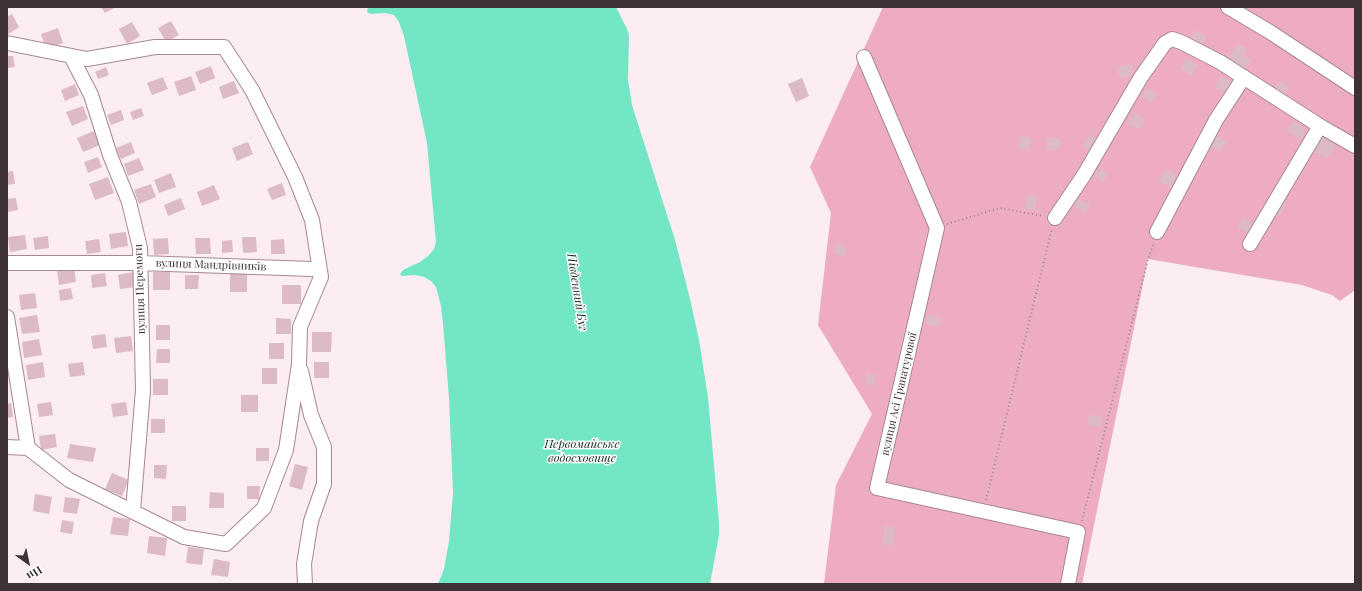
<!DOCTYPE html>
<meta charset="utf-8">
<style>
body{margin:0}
#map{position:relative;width:1362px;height:591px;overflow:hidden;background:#fbedf1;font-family:"Playfair Display",serif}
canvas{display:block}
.frame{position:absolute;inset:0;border:8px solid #3f3236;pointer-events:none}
.north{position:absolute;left:8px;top:543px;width:40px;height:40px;-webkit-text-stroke:3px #fefefe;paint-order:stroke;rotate:147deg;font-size:11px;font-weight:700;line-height:16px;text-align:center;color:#3f3236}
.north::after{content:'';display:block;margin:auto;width:14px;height:18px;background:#3f3236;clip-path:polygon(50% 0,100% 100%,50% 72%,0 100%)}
</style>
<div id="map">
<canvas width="1362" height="591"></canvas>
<div class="frame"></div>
<div class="north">Пн</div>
</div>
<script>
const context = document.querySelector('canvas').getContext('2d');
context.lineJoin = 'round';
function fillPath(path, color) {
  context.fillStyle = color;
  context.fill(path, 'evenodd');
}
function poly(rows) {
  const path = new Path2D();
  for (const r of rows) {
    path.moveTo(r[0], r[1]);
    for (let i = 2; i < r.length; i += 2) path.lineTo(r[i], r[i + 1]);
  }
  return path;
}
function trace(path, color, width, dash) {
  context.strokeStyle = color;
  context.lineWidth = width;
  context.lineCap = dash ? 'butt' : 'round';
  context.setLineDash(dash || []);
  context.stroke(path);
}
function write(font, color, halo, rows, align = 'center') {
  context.font = font + ' "Playfair Display",serif';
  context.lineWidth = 3;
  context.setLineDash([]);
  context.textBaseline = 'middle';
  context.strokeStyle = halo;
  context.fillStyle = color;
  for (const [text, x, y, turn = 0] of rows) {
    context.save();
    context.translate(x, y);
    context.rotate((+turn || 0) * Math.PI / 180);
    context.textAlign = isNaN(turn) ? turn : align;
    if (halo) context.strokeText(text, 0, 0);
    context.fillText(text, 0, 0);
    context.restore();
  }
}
fillPath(poly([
 [883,7,1355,7,1355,290,1340,301,1332,295,1302,285,1148,259,1082,584,824,584,836,485,872,414,818,325,831,213,810,167]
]), '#eeacc2');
fillPath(poly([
 [368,7,616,7,627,29,629,35,628,80,632,105,675,240,691,303,699,340,708,397,719,523,719,535,710,584,438,584,444,569,449,541,453,493,449,398,443,324,441,306,436,287,431,281,424,277,415,275,402,276,400,274,403,270,420,262,428,256,434,249,436,242,427,143,404,36,399,22,394,15,385,13,371,14,367,12]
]), '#73e6c6');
fillPath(poly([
 [101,7,116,7,105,13],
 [12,14,19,27,7,35,7,17],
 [171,21,179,35,166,42,158,28],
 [132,22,140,36,127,44,119,29],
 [58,28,63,43,46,49,41,34],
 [1195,30,1207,36,1201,48,1189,42],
 [1238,44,1247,49,1243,55,1252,60,1243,73,1226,63],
 [7,56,13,56,15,67,7,68],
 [1187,58,1198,66,1191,76,1181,69],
 [1132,64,1133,76,1120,78,1117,67],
 [211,66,215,78,200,84,195,72],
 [106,67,109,75,98,79,95,72],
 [191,76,196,90,179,96,174,82],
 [1221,76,1232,82,1225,92,1214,87],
 [163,77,168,89,152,95,147,83],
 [802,78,809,96,796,102,788,84],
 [234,81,239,93,223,99,219,87],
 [1279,81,1289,86,1285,95,1274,90],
 [75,84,79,95,65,101,61,90],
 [1147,88,1157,95,1152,103,1142,97],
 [83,106,88,119,72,126,66,112],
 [141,108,144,116,133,120,130,112],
 [121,110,124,120,111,125,107,115],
 [1133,112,1145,119,1139,130,1127,123],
 [1293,121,1306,129,1300,139,1287,131],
 [94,131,100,145,83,152,77,138],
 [1089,135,1097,139,1091,151,1082,147],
 [1320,135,1336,144,1327,159,1312,149],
 [1021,136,1031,138,1029,150,1018,148],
 [1217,136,1227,142,1220,152,1211,146],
 [1047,138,1060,138,1059,150,1047,150],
 [131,142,135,153,121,159,116,148],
 [248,142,253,154,237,161,232,148],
 [98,157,102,167,88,173,84,162],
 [139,158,144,170,128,176,124,164],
 [1100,168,1108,173,1103,182,1095,177],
 [1166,169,1177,175,1170,187,1159,181],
 [13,171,15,184,7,185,7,172],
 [171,173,176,187,159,193,154,180],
 [108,177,114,193,95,200,89,184],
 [282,183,286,195,272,200,267,189],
 [151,184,156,197,139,204,134,190],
 [214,185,220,199,202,206,197,192],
 [1027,195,1037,196,1035,210,1025,209],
 [16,198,18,210,7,212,7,199],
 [181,198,185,209,168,216,164,205],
 [1078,199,1090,204,1086,213,1075,207],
 [1277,199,1286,204,1279,217,1270,213],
 [1243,218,1253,223,1248,233,1238,228],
 [126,232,128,246,111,249,109,234],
 [25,235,27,249,10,252,8,237],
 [48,236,49,248,35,250,33,238],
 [242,237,256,237,257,252,243,253],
 [168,238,169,254,154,255,153,239],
 [195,238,210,238,211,254,196,254],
 [99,239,101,252,87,254,85,241],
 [284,239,285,254,271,254,271,240],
 [232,240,233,252,222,253,222,241],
 [836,243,848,250,843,257,833,251],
 [74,267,76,282,59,285,57,270],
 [134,272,136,287,120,289,118,275],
 [153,272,170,272,170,290,153,290],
 [105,273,107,286,92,288,91,275],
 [230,274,247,274,247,292,230,292],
 [185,275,199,275,198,289,185,289],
 [282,285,301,285,301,304,282,304],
 [71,288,73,299,60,301,59,290],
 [35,293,37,308,21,310,19,295],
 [927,314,941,318,939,327,925,324],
 [37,315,40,332,22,334,19,318],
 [276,318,291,319,291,334,276,334],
 [156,325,170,325,170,340,156,340],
 [312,332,332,332,331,352,312,352],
 [105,334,107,347,93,349,91,336],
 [131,336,133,351,116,353,114,338],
 [39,339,42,355,24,358,22,342],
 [269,343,284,343,284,359,269,359],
 [157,349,170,349,170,363,156,363],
 [43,362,45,377,28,380,26,365],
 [83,362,85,375,70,377,68,364],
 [314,362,329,362,329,378,314,378],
 [262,368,277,368,277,384,262,384],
 [866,373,876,375,874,385,865,384],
 [153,379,168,379,168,395,153,395],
 [241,395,258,395,258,412,241,412],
 [51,402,53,415,39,417,37,404],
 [126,402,128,415,113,417,111,404],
 [11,403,13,417,7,418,7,404],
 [1089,415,1102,416,1101,427,1087,425],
 [151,419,165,419,165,433,151,433],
 [55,434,57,447,41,450,39,436],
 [70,444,96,448,93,462,67,458],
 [256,448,269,448,269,461,256,461],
 [295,464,308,467,302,490,289,486],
 [154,465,167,465,166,479,154,478],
 [112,473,129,480,122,496,105,489],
 [247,486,260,486,259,499,247,499],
 [210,492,224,493,224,508,209,508],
 [35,494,52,497,49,514,33,511],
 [65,497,80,499,77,514,63,512],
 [172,506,186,506,186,521,172,521],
 [113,517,130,519,128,536,110,534],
 [62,520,74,522,72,534,60,532],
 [885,526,895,528,893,546,883,544],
 [149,536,167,538,165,556,147,553],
 [188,547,204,549,202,565,186,563],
 [214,559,230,562,228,577,211,575]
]), '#ddbbc5');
const minor = poly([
 [1228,7,1270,32,1355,88],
 [7,43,87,59,155,47,224,47,252,90,295,177,312,220,321,277,300,327,299,364,286,450,264,508,226,544,184,537,69,480,28,448,7,447],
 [71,56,91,95,110,155,129,202,140,248,143,390,133,511],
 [864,57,937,228,877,488,1078,532,1068,584],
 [1055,218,1084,175,1141,77,1165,43,1172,39,1181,42,1220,62,1320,126,1355,146],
 [1157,232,1216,120,1244,77],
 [1250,244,1320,126],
 [7,263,140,263,312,269,320,270],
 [7,317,28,448],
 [301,371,311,415,324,447,324,484,311,521,304,564,305,584]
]);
trace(minor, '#a88892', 16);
trace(poly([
 [947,224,1000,208,1043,216],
 [986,500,1052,228],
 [1082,521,1148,259,1154,243]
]), '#978a8e', 2, [1, 3]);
trace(minor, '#fff', 14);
write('11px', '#3f3236', '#fefefe', [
 ["вулиця Мандрівників",211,265,2],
 ["вулиця Перемоги",140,289,-92],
 ["вулиця Асі Гранатурової",899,394,-77]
]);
write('italic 12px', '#1b3029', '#fefefe', [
 ["Південний Буг",577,292,81],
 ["Первомайське",582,444],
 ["водосховище",582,458]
]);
</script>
